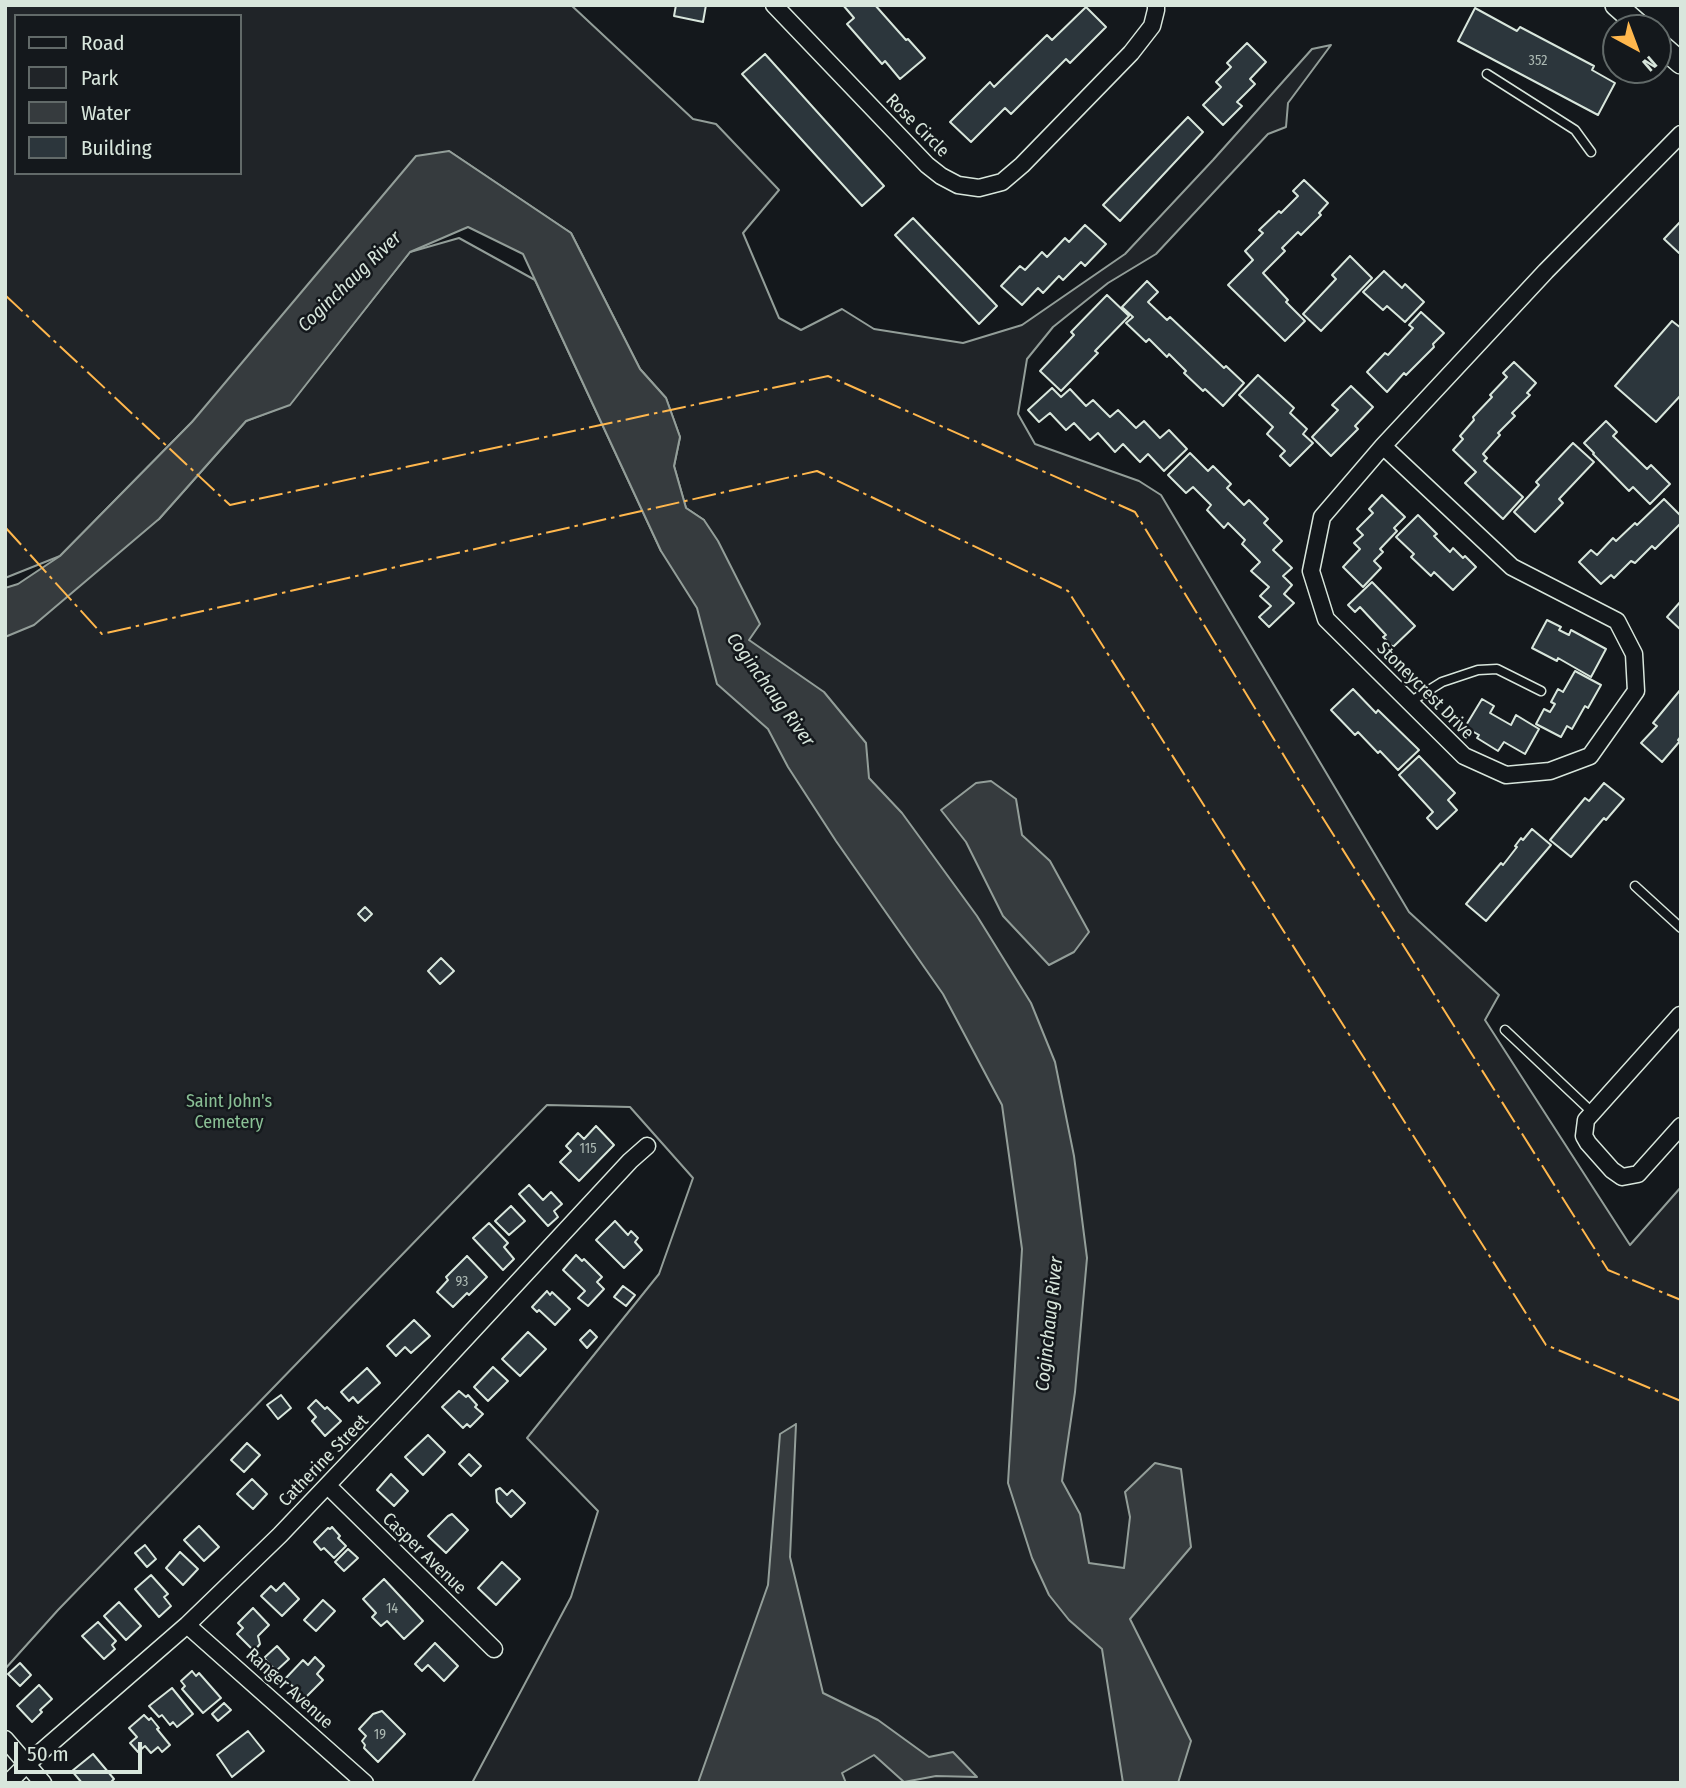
<!DOCTYPE html>
<style>
body{margin:0}
#map{position:relative;width:1686px;height:1788px;overflow:hidden;background:#14181c;font-family:"Fira Sans Condensed",sans-serif}
canvas{display:block}
.frame{position:absolute;inset:0;border:7px solid #d8e6dc;pointer-events:none}
.legend{position:absolute;left:14px;top:14px;width:228px;height:161px;box-sizing:border-box;background:#14181c;border:2px solid #626a69;margin:0;padding:9px 12px;list-style:none;font-size:21px;color:#d8e6dc}
.legend li{display:flex;align-items:center;gap:14px;height:35px}
.legend b{width:35px;border:2px solid #626a69}
.north{position:absolute;left:1602px;top:14px;width:70px;height:70px;box-sizing:border-box;background:#14181c;border:2px solid #626a69;border-radius:50%;rotate:139deg;font-size:19px;font-weight:700;line-height:28px;text-align:center;color:#d8e6dc}
.north::after{content:'';display:block;margin:auto;width:24px;height:32px;background:#ffb74d;clip-path:polygon(50% 0,100% 100%,50% 72%,0 100%)}
.scale{position:absolute;left:14px;top:1742px;width:128px;height:32px;box-sizing:border-box;border:4px solid #d8e6dc;border-top:0;padding-left:9px;font-size:21px;line-height:24px;white-space:nowrap;color:#d8e6dc;-webkit-text-stroke:5px #14181c;paint-order:stroke}
</style>
<div id="map">
<canvas width="1686" height="1788"></canvas>
<div class="frame"></div>
<ul class="legend">
<li><b style="height:9px;background:#14181c"></b>Road</li>
<li><b style="height:19px;background:#202428"></b>Park</li>
<li><b style="height:19px;background:#363b3e"></b>Water</li>
<li><b style="height:19px;background:#2c363c"></b>Building</li>
</ul>
<div class="north">N</div>
<div class="scale">50 m</div>
</div>
<script>
const context = document.querySelector('canvas').getContext('2d');
context.lineJoin = 'round';
function fillPath(path, color) {
  context.fillStyle = color;
  context.fill(path, 'evenodd');
}
function poly(rows) {
  const path = new Path2D();
  for (const r of rows) {
    path.moveTo(r[0], r[1]);
    for (let i = 2; i < r.length; i += 2) path.lineTo(r[i], r[i + 1]);
  }
  return path;
}
function trace(path, color, width, dash) {
  context.strokeStyle = color;
  context.lineWidth = width;
  context.lineCap = dash ? 'butt' : 'round';
  context.setLineDash(dash || []);
  context.stroke(path);
}
function write(font, color, halo, rows, align = 'center') {
  context.font = font + ' "Fira Sans Condensed",sans-serif';
  context.lineWidth = 5;
  context.setLineDash([]);
  context.textBaseline = 'middle';
  context.strokeStyle = halo;
  context.fillStyle = color;
  for (const [text, x, y, turn = 0] of rows) {
    context.save();
    context.translate(x, y);
    context.rotate((+turn || 0) * Math.PI / 180);
    context.textAlign = isNaN(turn) ? turn : align;
    if (halo) context.strokeText(text, 0, 0);
    context.fillText(text, 0, 0);
    context.restore();
  }
}
const green = poly([
 [5,5,571,5,693,119,716,124,779,190,743,233,779,318,801,330,842,309,874,329,963,343,1022,325,1125,254,1213,160,1312,49,1331,45,1288,103,1286,127,1268,134,1156,254,1108,283,1053,327,1027,359,1018,414,1035,444,1139,481,1161,495,1409,912,1499,995,1485,1020,1630,1245,1681,1187,1681,1783,472,1783,571,1597,598,1511,527,1438,659,1274,693,1178,630,1107,547,1105,58,1610,5,1669,5,593,159,519,246,421,290,404,410,252,459,238,535,280,661,551,704,520,686,508,674,466,680,437,666,398,640,369,571,233,449,151,192,422,60,556,5,578,5,5],
 [16,16,240,16,240,173,16,173,16,16]
]);
fillPath(green, '#202428');
trace(green, '#939e99', 2);
const water = poly([
 [449,151,571,233,640,369,666,398,680,437,674,466,686,508,704,520,718,541,760,624,749,640,824,692,866,743,869,778,902,813,977,916,1031,1003,1055,1062,1074,1156,1087,1258,1075,1392,1062,1481,1080,1514,1089,1563,1124,1568,1130,1517,1125,1492,1155,1463,1181,1469,1191,1547,1130,1619,1191,1741,1178,1783,1123,1783,1102,1649,1069,1620,1049,1595,1032,1558,1008,1483,1022,1249,1002,1105,943,994,836,841,788,767,768,729,717,684,697,608,661,551,523,254,468,227,410,252,290,405,246,421,159,519,34,625,5,637,5,588,18,584,60,556,192,422,416,156,449,151],
 [991,781,1016,799,1022,835,1050,861,1089,932,1074,952,1049,965,1003,916,966,842,941,810,976,783,991,781],
 [796,1424,790,1557,823,1693,878,1720,929,1757,953,1752,977,1777,936,1776,904,1782,874,1755,842,1773,846,1783,698,1783,768,1585,780,1434,796,1424]
]);
fillPath(water, '#363b3e');
trace(water, '#939e99', 2);
const building = poly([
 [676,5,706,5,703,22,674,16,676,5],
 [843,5,875,5,906,40,908,39,925,58,900,79,885,61,882,64,847,24,854,18,843,5],
 [1086,7,1106,27,1070,63,1066,59,1011,114,1005,108,971,142,950,122,990,82,994,87,1047,35,1052,40,1086,7],
 [1475,8,1517,31,1520,27,1594,66,1592,70,1615,83,1598,115,1458,41,1475,8],
 [1247,43,1266,62,1250,79,1255,84,1237,102,1242,106,1223,125,1203,105,1221,87,1216,82,1231,67,1227,63,1247,43],
 [765,54,884,186,862,206,742,74,765,54],
 [1188,117,1203,132,1120,221,1103,205,1188,117],
 [1304,180,1328,203,1319,213,1321,215,1301,235,1298,232,1282,248,1285,251,1263,273,1288,300,1286,302,1305,321,1285,341,1228,285,1253,260,1245,251,1263,233,1259,230,1279,211,1281,213,1298,196,1293,191,1304,180],
 [913,218,997,306,979,324,895,235,913,218],
 [1681,221,1681,251,1679,253,1664,239,1681,221],
 [1085,225,1106,244,1085,266,1081,262,1063,280,1059,276,1043,293,1038,288,1022,305,1001,286,1020,266,1025,270,1042,252,1047,257,1065,238,1069,242,1085,225],
 [1350,256,1372,278,1321,331,1303,314,1336,279,1332,275,1350,256],
 [1384,271,1402,288,1405,284,1424,302,1405,322,1387,306,1383,310,1363,292,1384,271],
 [1147,281,1158,292,1148,302,1167,320,1170,317,1224,368,1226,366,1244,383,1223,406,1205,389,1203,391,1184,373,1186,371,1169,354,1167,357,1149,339,1146,342,1126,323,1133,317,1122,307,1147,281],
 [1107,295,1129,316,1095,351,1098,353,1061,391,1040,371,1074,335,1071,332,1107,295],
 [1421,312,1444,333,1433,344,1434,347,1406,375,1404,373,1387,392,1367,372,1385,353,1388,355,1413,328,1409,325,1421,312],
 [1672,321,1681,328,1681,395,1656,422,1615,386,1672,321],
 [1514,362,1536,383,1527,393,1530,395,1512,413,1515,416,1498,433,1500,435,1483,454,1487,458,1484,461,1523,497,1503,519,1465,483,1476,472,1453,450,1463,439,1460,436,1474,420,1473,417,1492,397,1490,395,1507,377,1503,373,1514,362],
 [1258,375,1294,408,1290,413,1307,429,1303,434,1313,443,1290,466,1280,456,1285,451,1267,434,1273,427,1239,395,1258,375],
 [1351,386,1373,407,1355,426,1358,429,1331,456,1312,437,1338,410,1332,405,1351,386],
 [1052,388,1061,397,1070,389,1086,406,1093,400,1110,417,1118,410,1136,428,1144,421,1160,438,1169,430,1187,449,1164,471,1148,454,1140,462,1123,444,1115,452,1098,433,1090,440,1074,423,1066,430,1050,413,1039,422,1028,410,1052,388],
 [1606,421,1617,432,1613,436,1647,469,1651,465,1670,484,1650,504,1633,487,1629,491,1593,454,1594,453,1584,443,1606,421],
 [1573,443,1594,462,1559,499,1563,503,1535,532,1514,512,1539,485,1536,482,1573,443],
 [1190,453,1208,471,1213,466,1231,484,1227,488,1244,505,1249,500,1268,519,1264,523,1282,541,1273,550,1292,568,1283,576,1292,585,1284,594,1294,603,1269,627,1259,617,1271,606,1260,596,1269,587,1251,571,1260,562,1242,544,1245,540,1228,523,1224,528,1207,510,1211,505,1193,487,1186,493,1168,475,1190,453],
 [1382,495,1405,517,1394,528,1397,531,1380,549,1383,552,1374,561,1381,568,1363,587,1343,567,1360,549,1354,543,1363,535,1357,529,1373,513,1369,509,1382,495],
 [1664,499,1681,516,1681,523,1655,549,1652,546,1635,563,1631,561,1614,578,1611,575,1601,584,1579,562,1591,550,1597,555,1613,538,1616,541,1635,523,1637,525,1664,499],
 [1418,515,1437,534,1434,536,1450,552,1453,548,1463,558,1465,556,1476,567,1453,590,1434,572,1431,576,1411,557,1414,554,1396,537,1418,515],
 [1372,582,1415,626,1393,647,1383,637,1386,635,1360,607,1355,612,1348,605,1372,582],
 [1681,601,1681,630,1667,617,1681,601],
 [1547,620,1561,627,1559,630,1569,635,1571,630,1606,649,1591,677,1558,658,1557,661,1532,648,1547,620],
 [1575,671,1601,685,1588,708,1585,706,1572,729,1567,726,1561,737,1536,724,1544,709,1550,712,1555,704,1551,702,1558,689,1563,692,1575,671],
 [1353,689,1376,713,1378,710,1419,750,1398,770,1380,751,1378,753,1358,732,1355,735,1331,710,1353,689],
 [1681,689,1681,736,1678,740,1680,741,1662,762,1641,743,1657,726,1653,723,1681,689],
 [1482,699,1494,706,1490,713,1511,725,1516,715,1539,729,1525,754,1504,742,1498,751,1477,738,1479,735,1465,727,1482,699],
 [1419,756,1455,793,1448,800,1457,810,1437,829,1427,818,1433,812,1399,775,1419,756],
 [1604,783,1624,799,1606,820,1604,818,1571,857,1550,840,1585,798,1589,801,1604,783],
 [1532,829,1551,845,1486,921,1466,904,1501,863,1503,865,1517,847,1515,846,1521,838,1523,840,1532,829],
 [365,907,372,914,365,921,358,914,365,907],
 [441,958,454,971,440,984,428,971,441,958],
 [596,1126,614,1145,579,1181,560,1162,571,1151,566,1146,578,1133,584,1139,596,1126],
 [529,1185,543,1200,551,1192,562,1204,554,1211,558,1217,548,1226,519,1194,529,1185],
 [511,1206,525,1221,509,1235,495,1221,511,1206],
 [615,1221,628,1235,631,1231,638,1238,635,1242,642,1250,624,1268,596,1240,615,1221],
 [489,1223,508,1243,504,1247,514,1259,503,1270,473,1238,489,1223],
 [576,1255,582,1261,584,1259,602,1277,597,1282,604,1289,588,1306,578,1298,585,1291,563,1270,576,1255],
 [467,1256,487,1277,469,1295,467,1293,453,1307,437,1292,448,1280,446,1277,467,1256],
 [623,1286,635,1295,626,1306,614,1297,623,1286],
 [547,1291,550,1295,552,1292,570,1309,555,1325,539,1310,537,1312,532,1307,547,1291],
 [414,1320,430,1336,411,1353,405,1347,396,1356,387,1346,414,1320],
 [590,1330,597,1337,587,1348,580,1340,590,1330],
 [528,1332,546,1349,520,1376,502,1359,528,1332],
 [493,1367,508,1381,488,1401,474,1387,493,1367],
 [367,1368,380,1383,358,1403,353,1397,349,1401,341,1392,367,1368],
 [459,1391,466,1397,468,1395,477,1405,475,1407,483,1414,470,1427,467,1424,463,1428,442,1407,459,1391],
 [281,1395,291,1408,278,1419,267,1405,281,1395],
 [316,1400,325,1409,327,1407,341,1421,325,1436,312,1421,316,1417,308,1408,316,1400],
 [428,1435,445,1452,423,1475,405,1457,428,1435],
 [247,1443,260,1455,244,1472,231,1460,247,1443],
 [469,1454,481,1466,471,1476,459,1464,469,1454],
 [391,1474,408,1491,394,1506,377,1490,391,1474],
 [252,1479,267,1494,253,1509,237,1494,252,1479],
 [500,1488,507,1495,512,1490,525,1503,511,1517,497,1502,496,1490,500,1488],
 [452,1514,468,1530,446,1553,428,1536,448,1516,452,1514],
 [199,1526,219,1547,204,1561,184,1540,199,1526],
 [332,1527,340,1536,338,1538,346,1546,334,1558,324,1548,321,1550,314,1542,328,1528,330,1529,332,1527],
 [145,1545,156,1559,147,1567,135,1553,145,1545],
 [348,1549,358,1558,344,1571,335,1562,348,1549],
 [180,1552,198,1569,183,1585,166,1568,180,1552],
 [502,1562,520,1579,496,1605,478,1588,502,1562],
 [151,1575,168,1594,164,1597,171,1606,159,1617,135,1589,151,1575],
 [384,1579,423,1621,404,1639,387,1621,381,1626,372,1617,376,1613,363,1599,384,1579],
 [284,1583,299,1599,282,1616,261,1596,271,1586,276,1591,284,1583],
 [323,1600,335,1611,316,1631,304,1620,323,1600],
 [119,1602,141,1626,126,1640,104,1616,119,1602],
 [253,1608,269,1625,258,1636,260,1644,254,1651,237,1634,243,1628,238,1623,253,1608],
 [98,1622,116,1641,112,1645,115,1649,104,1659,82,1636,98,1622],
 [435,1643,458,1666,444,1681,428,1665,422,1671,415,1664,435,1643],
 [277,1646,289,1659,276,1671,264,1658,277,1646],
 [315,1657,324,1666,317,1674,323,1680,305,1698,285,1679,303,1660,308,1665,315,1657],
 [20,1663,31,1675,20,1686,8,1674,20,1663],
 [192,1671,196,1676,199,1673,221,1698,203,1713,182,1689,185,1686,181,1681,192,1671],
 [39,1685,52,1699,40,1710,42,1712,32,1722,17,1706,39,1685],
 [172,1688,193,1714,177,1727,173,1722,170,1725,162,1715,159,1717,149,1706,172,1688],
 [224,1703,231,1710,218,1721,212,1714,224,1703],
 [382,1711,405,1734,378,1762,364,1748,365,1745,362,1741,366,1736,359,1729,373,1714,382,1711],
 [144,1715,149,1720,151,1718,159,1728,157,1729,170,1745,162,1752,158,1747,151,1753,145,1746,138,1752,130,1743,137,1737,129,1728,144,1715],
 [248,1731,264,1751,232,1777,217,1755,248,1731],
 [93,1754,114,1779,110,1783,82,1783,72,1771,93,1754]
]);
fillPath(building, '#2c363c');
trace(building, '#d8e6dc', 2);
const service = poly([
 [1487,74,1575,130,1591,152],
 [1410,702,1442,682,1478,670,1497,669,1541,691],
 [1635,886,1681,928],
 [1505,1030,1593,1113]
]);
const minor = poly([
 [774,5,927,165,941,176,958,185,979,188,1002,182,1022,165,1131,53,1152,26,1156,10,1156,5],
 [1383,446,1512,567,1617,621,1634,654,1636,691,1590,756,1550,771,1506,775,1464,756,1326,619,1311,571,1322,517,1383,446],
 [1383,446,1546,271,1681,134],
 [1680,1015,1586,1120,1584,1136,1588,1143,1612,1170,1622,1177,1638,1174,1681,1126],
 [328,1486,494,1649],
 [187,1625,365,1783],
 [5,1739,43,1783],
 [8,1783,27,1764,187,1625,280,1535,413,1395,630,1161,647,1146]
]);
const secondary = poly([
 [1616,5,1642,28],
 [1658,43,1681,63]
]);
trace(service, '#d8e6dc', 11);
trace(minor, '#d8e6dc', 19);
trace(secondary, '#d8e6dc', 24);
trace(service, '#14181c', 8);
trace(minor, '#14181c', 16);
trace(secondary, '#14181c', 21);
trace(poly([
 [5,295,230,505,828,376,1135,512,1297,777,1608,1270,1681,1300],
 [5,527,102,634,817,471,1068,591,1546,1345,1681,1401]
]), '#ffb74d', 2, [24, 5, 3.5, 5]);
write('14px', '#adbab4', null, [
 ["352",1538,61],
 ["115",588,1149],
 ["93",462,1282],
 ["14",392,1609],
 ["19",380,1735]
]);
write('18px', '#d8e6dc', '#14181c', [
 ["Rose Circle",917,126,45],
 ["Stoneycrest Drive",1425,691,45],
 ["Catherine Street",324,1461,-46],
 ["Casper Avenue",424,1554,44],
 ["Ranger Avenue",289,1689,42]
]);
write('18px', '#8ac095', '#14181c', [
 ["Saint John's",229,1102],
 ["Cemetery",229,1123]
]);
write('italic 19px', '#d8e6dc', '#14181c', [
 ["Coginchaug River",350,282,-44],
 ["Coginchaug River",770,690,54],
 ["Coginchaug River",1050,1324,-84]
]);
</script>
